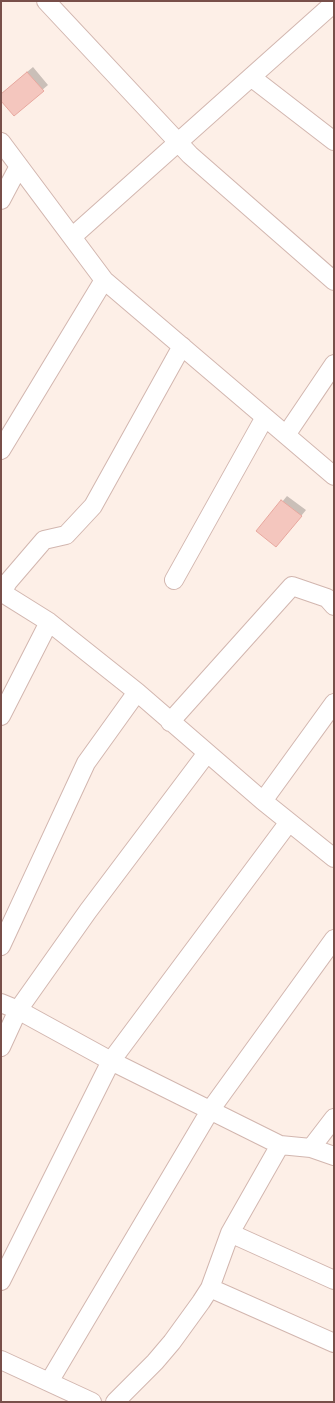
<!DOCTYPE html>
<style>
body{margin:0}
#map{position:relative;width:335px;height:1403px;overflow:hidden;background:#fdefe7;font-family:"Golos Text",sans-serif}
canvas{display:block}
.frame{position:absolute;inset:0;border:2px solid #784f4a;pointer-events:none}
</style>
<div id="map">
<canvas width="335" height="1403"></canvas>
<div class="frame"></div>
</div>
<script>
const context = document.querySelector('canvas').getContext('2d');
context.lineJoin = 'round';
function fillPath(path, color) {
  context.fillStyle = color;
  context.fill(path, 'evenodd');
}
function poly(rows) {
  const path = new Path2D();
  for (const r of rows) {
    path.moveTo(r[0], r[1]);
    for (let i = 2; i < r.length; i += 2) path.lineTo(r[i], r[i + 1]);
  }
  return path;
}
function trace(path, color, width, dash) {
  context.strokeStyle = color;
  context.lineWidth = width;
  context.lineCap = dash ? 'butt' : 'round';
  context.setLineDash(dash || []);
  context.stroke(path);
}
fillPath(poly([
 [33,67,48,85,14,114,1,99,1,94],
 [287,496,306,510,281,541,258,531]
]), '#0003');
const building = poly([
 [27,72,44,91,14,116,1,101,1,94,27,72],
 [281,500,302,516,276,547,256,531,281,500]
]);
fillPath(building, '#f4c6be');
trace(building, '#e7a79e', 1);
const street = poly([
 [46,1,190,155,334,281],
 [251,77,334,141],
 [1,142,104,280,334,476],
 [1,200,19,166],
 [72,237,334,3],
 [286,435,334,364],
 [1,450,104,280],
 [174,580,265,417],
 [1,592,49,622,137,692,263,801,334,858],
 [1,594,8,582,44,540,66,535,93,506,182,346],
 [1,716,49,622],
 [170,722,292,586,327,598,334,606],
 [263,801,334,703],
 [1,946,86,763,137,692],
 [1,1003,18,1010,111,1061,280,1145,311,1148,334,1156],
 [1,1047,18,1010,88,911,207,753],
 [311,1148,334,1118],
 [230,1233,334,1280],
 [1,1281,111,1061,289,822],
 [210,1288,334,1343],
 [1,1360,92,1402],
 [49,1382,211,1109,334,939],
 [115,1402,155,1362,172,1342,201,1302,210,1288,230,1233,280,1145]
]);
trace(street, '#d2b6af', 20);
trace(street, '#fff', 18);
</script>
